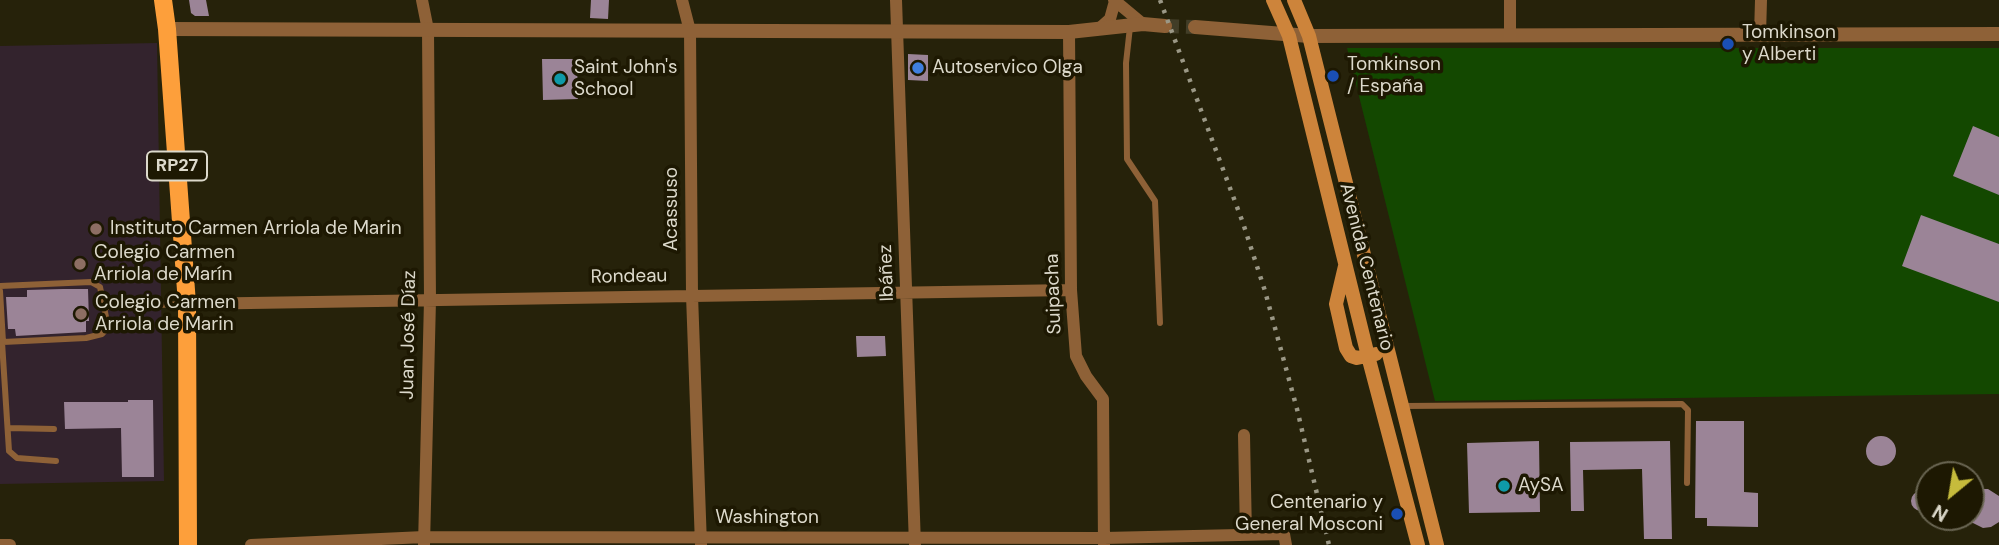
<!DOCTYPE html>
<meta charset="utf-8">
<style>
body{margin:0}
#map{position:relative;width:1999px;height:545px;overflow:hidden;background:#26220a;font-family:"DM Sans",sans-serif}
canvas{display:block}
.north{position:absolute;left:1915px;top:461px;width:70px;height:70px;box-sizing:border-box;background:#1d1802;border:2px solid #696552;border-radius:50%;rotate:210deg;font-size:19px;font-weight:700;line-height:28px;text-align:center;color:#dcd9cb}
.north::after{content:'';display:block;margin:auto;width:24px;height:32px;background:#c6bb3c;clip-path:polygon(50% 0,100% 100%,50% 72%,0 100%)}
</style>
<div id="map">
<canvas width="1999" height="545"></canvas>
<div class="north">N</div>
</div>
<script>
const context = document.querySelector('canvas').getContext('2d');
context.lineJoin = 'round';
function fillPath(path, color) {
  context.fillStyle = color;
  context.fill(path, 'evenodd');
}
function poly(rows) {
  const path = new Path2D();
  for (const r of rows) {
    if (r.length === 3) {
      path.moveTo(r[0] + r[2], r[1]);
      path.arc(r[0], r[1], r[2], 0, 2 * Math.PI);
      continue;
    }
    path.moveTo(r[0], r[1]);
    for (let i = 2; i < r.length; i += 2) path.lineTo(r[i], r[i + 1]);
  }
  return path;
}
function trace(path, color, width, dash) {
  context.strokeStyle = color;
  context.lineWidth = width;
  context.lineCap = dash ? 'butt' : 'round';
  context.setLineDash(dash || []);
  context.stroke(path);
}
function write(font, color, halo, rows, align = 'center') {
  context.font = font + ' "DM Sans",sans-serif';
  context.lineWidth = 7;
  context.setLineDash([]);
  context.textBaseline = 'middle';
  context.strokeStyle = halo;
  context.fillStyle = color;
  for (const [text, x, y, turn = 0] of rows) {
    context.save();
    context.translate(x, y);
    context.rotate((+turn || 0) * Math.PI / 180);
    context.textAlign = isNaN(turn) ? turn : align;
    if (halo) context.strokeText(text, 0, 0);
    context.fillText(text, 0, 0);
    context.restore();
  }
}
fillPath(poly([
 [157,43,164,481,0,484,0,46]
]), '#33232d');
fillPath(poly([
 [1347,48,1999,48,1999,394,1435,401]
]), '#134800');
fillPath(poly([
 [189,0,206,0,209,16,195,16,191,13],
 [591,0,609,0,608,19,590,18],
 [908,54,928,55,928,81,908,80],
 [542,59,577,59,578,99,543,100],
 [1973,126,1999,137,1999,195,1953,176],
 [1921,215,1999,244,1999,302,1902,266],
 [63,289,88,289,89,321,86,321,86,332,16,336,15,329,8,329,6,297,27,297,27,290],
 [856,336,885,336,886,356,857,357],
 [128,400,153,400,154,477,122,477,121,428,65,429,64,402,128,402],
 [1696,421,1744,421,1744,492,1758,493,1758,527,1707,526,1707,518,1695,518],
 [1881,451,15],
 [1539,441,1540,512,1469,513,1467,443],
 [1670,441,1672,539,1644,539,1642,469,1583,470,1584,511,1571,511,1570,442],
 [1980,489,1988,489,1999,496,1999,522,1991,527,1983,528,1971,522,1971,495],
 [1921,501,10]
]), '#9b8497');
trace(poly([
 [1165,26,1195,27]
]), '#413d27', 14, [14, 7]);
trace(poly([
 [1130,27,1126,63,1127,159,1155,201,1160,323],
 [0,286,91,282,100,287,108,327,102,334,86,338,3,342,0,291],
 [105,307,184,304],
 [2,342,9,451,17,458,56,461],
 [1403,406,1682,404,1688,410,1687,483],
 [8,428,54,429]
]), '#8e6137', 6);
trace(poly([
 [422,0,428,30,430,300,424,545],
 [682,0,690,31,692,295,701,545],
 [896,0,915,545],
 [1114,0,1143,24],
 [1101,27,1110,19,1115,1],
 [1069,32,1071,290,1076,356,1086,376,1103,399,1104,545],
 [1510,35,1510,0],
 [1760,35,1761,0],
 [187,304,1071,290],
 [1244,435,1246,535],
 [0,545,10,545],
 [251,545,424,537,1104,538,1284,534,1286,545]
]), '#8e6137', 12);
trace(poly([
 [1195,27,1309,36,1999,34],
 [167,29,1069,32,1143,24,1165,26]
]), '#8e6137', 14);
trace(poly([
 [1273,0,1289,36,1368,356,1418,545],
 [1294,0,1309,36,1437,545],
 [1345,266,1336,304,1346,348,1351,356,1357,358,1376,354]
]), '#cd843b', 14);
trace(poly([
 [163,0,167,29,187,304,188,545]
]), '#fd9f3b', 18);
trace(poly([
 [1160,0,1243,223,1265,291,1297,409,1329,545]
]), '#9b9886', 4.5, [3.5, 7]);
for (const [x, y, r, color] of [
 [1728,44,7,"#1a4fb4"],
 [918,68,7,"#3f7fe0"],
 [1333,76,7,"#1a4fb4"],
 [560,79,7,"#0f9aa8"],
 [96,229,7,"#8d6e63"],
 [80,264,7,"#8d6e63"],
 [81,314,7,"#8d6e63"],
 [1504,486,7,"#0f9aa8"],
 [1397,514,7,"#1a4fb4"]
]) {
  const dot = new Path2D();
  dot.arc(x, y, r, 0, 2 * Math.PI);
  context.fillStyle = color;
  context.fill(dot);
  trace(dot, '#1d1802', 2.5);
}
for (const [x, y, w] of [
 [177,166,60]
]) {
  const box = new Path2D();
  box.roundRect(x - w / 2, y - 14.5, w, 29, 5);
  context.fillStyle = '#1d1802';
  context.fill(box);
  trace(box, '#dcd9cb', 2);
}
write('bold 18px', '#dcd9cb', null, [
 ["RP27",177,166]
]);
write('19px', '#dcd9cb', '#1d1802', [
 ["Tomkinson",1742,33],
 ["y Alberti",1742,55],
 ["Tomkinson",1347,65],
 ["/ España",1347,87],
 ["Saint John's",574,68],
 ["School",574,90],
 ["Autoservico Olga",932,68],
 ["Instituto Carmen Arriola de Marin",110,229],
 ["Colegio Carmen",94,253],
 ["Arriola de Marín",94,275],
 ["Colegio Carmen",95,303],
 ["Arriola de Marin",95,325],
 ["AySA",1518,486],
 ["Centenario y",1383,503,"right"],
 ["General Mosconi",1383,525,"right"]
], 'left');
write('19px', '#dcd9cb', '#1d1802', [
 ["Acassuso",672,209,-90],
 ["Avenida Centenario",1366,267,76],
 ["Ibáñez",887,273,-92],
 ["Rondeau",629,277,-1],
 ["Suipacha",1054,294,-92],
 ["Juan José Díaz",409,335,-89],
 ["Washington",767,518]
]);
</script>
